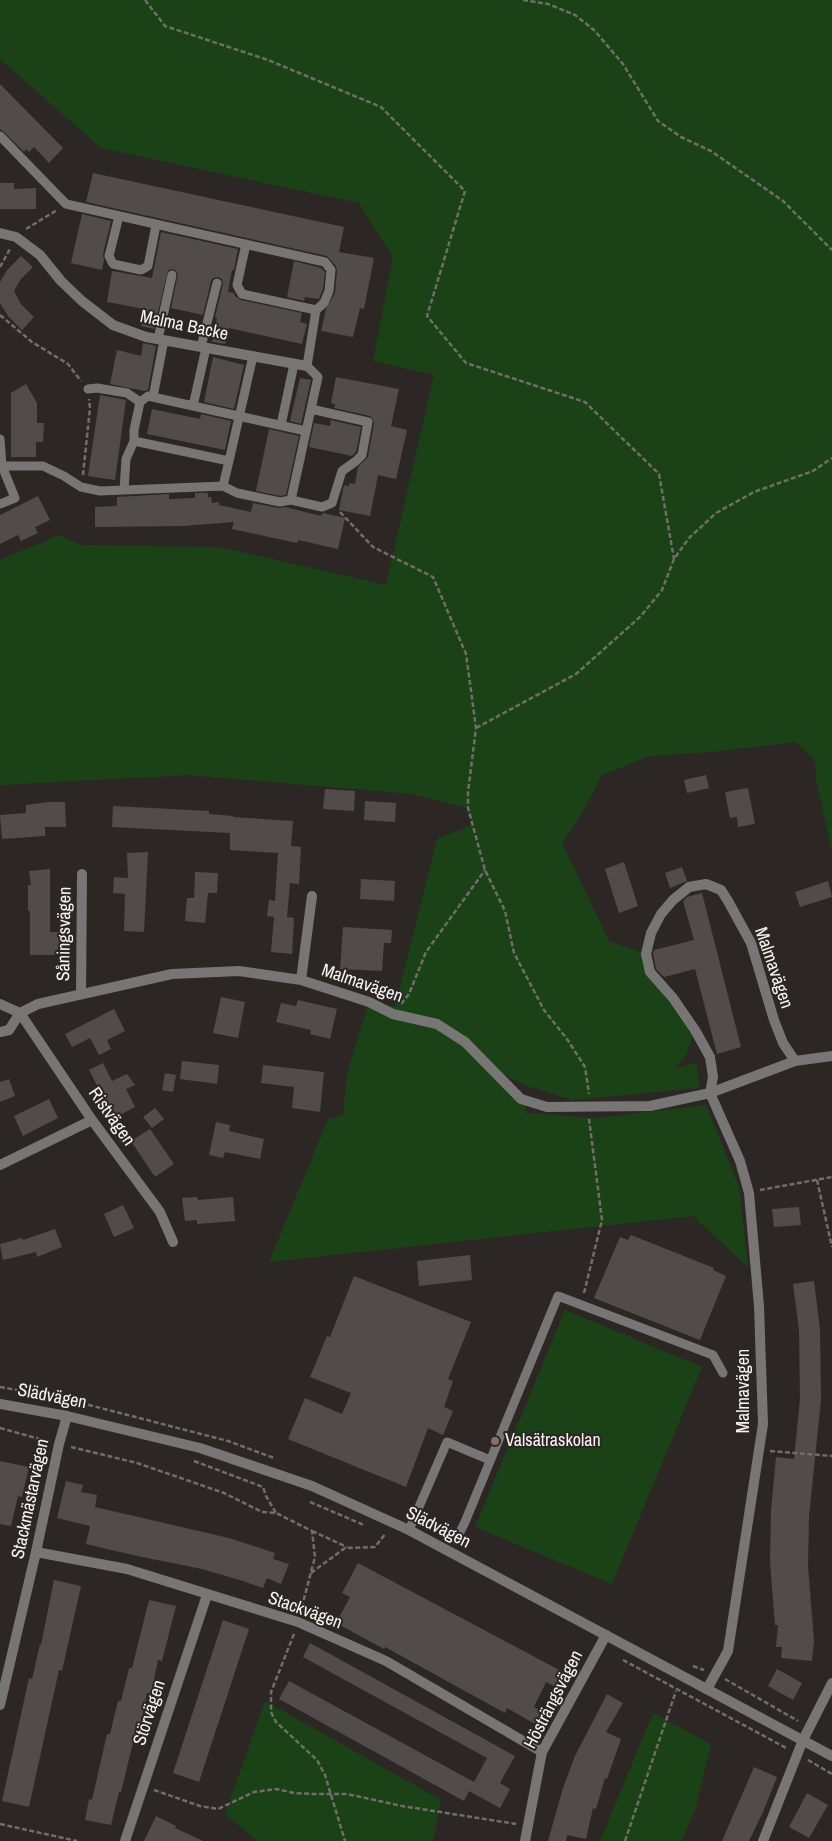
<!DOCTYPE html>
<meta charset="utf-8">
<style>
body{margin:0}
canvas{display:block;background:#2c2724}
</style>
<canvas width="832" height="1841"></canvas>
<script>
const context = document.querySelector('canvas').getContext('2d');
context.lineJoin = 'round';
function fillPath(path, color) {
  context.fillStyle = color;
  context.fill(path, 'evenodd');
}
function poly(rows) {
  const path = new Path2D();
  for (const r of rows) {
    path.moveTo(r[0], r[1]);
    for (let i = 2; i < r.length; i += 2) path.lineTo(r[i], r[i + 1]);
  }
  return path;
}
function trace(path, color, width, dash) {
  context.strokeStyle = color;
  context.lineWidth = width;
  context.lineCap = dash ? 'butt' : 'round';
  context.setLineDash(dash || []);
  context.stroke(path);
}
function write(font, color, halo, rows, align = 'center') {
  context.font = font + ' "Archivo Narrow",sans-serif';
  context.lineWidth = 4;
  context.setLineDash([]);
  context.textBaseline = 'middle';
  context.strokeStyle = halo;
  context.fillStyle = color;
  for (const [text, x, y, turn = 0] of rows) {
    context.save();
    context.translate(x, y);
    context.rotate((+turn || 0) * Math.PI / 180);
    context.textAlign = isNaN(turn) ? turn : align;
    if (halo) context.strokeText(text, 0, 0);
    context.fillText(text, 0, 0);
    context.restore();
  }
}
fillPath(poly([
 [0,0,832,0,832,851,816,779,815,761,796,742,711,752,650,756,602,775,582,813,562,843,609,941,646,954,650,972,695,1030,686,1055,676,1068,697,1063,699,1088,573,1100,527,1086,493,1069,525,1101,527,1113,598,1118,706,1105,739,1186,748,1267,693,1216,269,1262,328,1119,343,1115,347,1074,369,1002,395,1007,437,839,472,825,468,808,412,794,189,775,0,785,0,560,59,535,81,545,219,547,386,585,434,375,373,361,393,257,359,203,101,148,0,59],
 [565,1310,702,1367,612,1584,475,1527],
 [265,1701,441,1800,433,1841,257,1841,225,1814],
 [653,1713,711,1744,695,1811,681,1841,600,1841]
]), '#1a4216');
fillPath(poly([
 [0,84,63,148,49,163,34,147,29,152,26,149,24,152,4,132,0,129],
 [93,173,344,227,339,252,374,258,364,309,360,308,353,337,321,331,326,309,335,293,337,271,336,266,327,256,86,202],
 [0,183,14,183,14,189,36,188,36,209,0,209],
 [82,214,111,221,103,254,104,260,102,270,71,263],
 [161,232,238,249,234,270,232,270,228,292,234,293,235,296,241,300,302,313,300,322,307,324,302,344,229,328,225,344,212,342,217,318,215,317,223,284,222,279,218,277,213,278,211,281,203,315,171,308,178,274,174,269,168,270,154,329,141,326,145,309,107,302,112,271,152,278],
 [21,256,33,267,20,280,14,291,21,304,34,317,22,330,8,316,0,303,0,282,7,270],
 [294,261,321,268,325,272,323,289,319,299,305,297,304,301,287,297],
 [143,343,156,346,148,390,144,391,110,384,117,350,141,356],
 [213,357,244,365,234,409,204,402],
 [336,377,399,389,391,426,407,430,396,479,378,475,370,516,339,510,344,485,349,486,349,483,355,484,358,467,368,457,374,423,372,418,370,416,334,408,335,404,331,403],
 [300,378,311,380,301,424,290,421],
 [26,384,37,403,37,423,44,423,43,442,36,442,36,457,11,457,11,393],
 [100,395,126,400,115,480,88,476],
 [152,409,200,419,201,414,231,421,225,450,147,434],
 [331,420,361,427,356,452,352,456,309,447,314,423,330,426],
 [269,429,299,436,286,495,280,496,256,491],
 [195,493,208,493,208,497,211,497,212,503,219,502,219,505,251,512,253,503,279,508,285,507,321,516,323,513,345,518,338,549,298,540,297,543,232,529,234,522,183,526,95,527,95,507,117,506,117,497,169,494,169,499,195,498],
 [38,496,50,520,35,527,38,533,21,541,18,535,0,544,0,515],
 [706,775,709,788,687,793,684,780],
 [748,788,755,824,738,827,737,817,730,818,725,792],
 [325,789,355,791,354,811,323,809],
 [365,801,396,803,395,822,364,820],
 [48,802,65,802,66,827,45,827,45,836,2,839,0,815,26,813,26,805],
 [113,806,209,811,209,814,233,816,233,817,293,821,291,846,301,847,299,884,290,883,287,917,294,918,292,954,271,952,274,917,267,916,269,900,275,901,278,853,230,850,230,833,112,827],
 [148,852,144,932,124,931,125,894,113,893,114,877,128,878,127,853],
 [624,862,638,906,619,913,605,869],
 [682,867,687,881,670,888,665,873],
 [50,869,50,932,71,932,71,955,30,955,30,911,28,911,28,885,31,885,29,871],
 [195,872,218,873,217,893,208,893,205,923,185,921,187,898,194,898],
 [361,879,395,881,394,901,360,899],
 [828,881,832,897,800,907,795,892],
 [702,893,741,1047,717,1054,695,969,664,977,656,969,653,954,654,950,694,940,683,901,687,897],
 [343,927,392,930,391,943,384,943,382,971,340,969],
 [221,997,245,1002,238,1038,213,1033],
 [298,1000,337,1009,330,1039,310,1034,311,1030,276,1022,281,1003,296,1006],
 [114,1009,125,1031,107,1040,111,1049,99,1055,90,1038,72,1047,65,1034],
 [182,1061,219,1065,217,1084,180,1079],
 [103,1063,112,1081,127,1074,135,1085,126,1089,135,1107,114,1118,89,1070],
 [263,1065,324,1072,320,1112,292,1108,294,1087,261,1083],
 [165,1073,176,1075,173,1092,162,1090],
 [9,1079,15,1096,0,1102,0,1082],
 [49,1099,58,1118,23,1136,14,1116],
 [155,1108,164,1119,152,1128,143,1117],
 [216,1122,230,1125,229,1131,264,1139,260,1159,225,1152,223,1158,209,1155],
 [150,1129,174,1164,155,1177,131,1141],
 [197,1197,198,1200,233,1197,235,1221,197,1224,197,1220,185,1221,182,1198],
 [123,1205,134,1228,114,1237,104,1214],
 [799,1207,801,1225,774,1227,772,1209],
 [55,1229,62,1247,37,1257,36,1252,3,1260,0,1244,22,1238,23,1240],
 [631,1235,714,1268,713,1270,726,1276,700,1340,594,1298,620,1237,628,1240],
 [470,1255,472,1280,419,1286,417,1261],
 [354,1276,471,1322,448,1379,453,1381,444,1407,453,1411,443,1435,428,1428,406,1487,288,1439,305,1398,342,1414,351,1393,310,1377,327,1336,330,1337],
 [814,1281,820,1329,821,1400,809,1516,808,1566,814,1641,812,1661,781,1658,782,1647,776,1647,778,1625,775,1625,770,1561,771,1511,776,1457,794,1459,800,1399,799,1330,793,1284],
 [0,1461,29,1467,22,1497,18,1496,11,1526,0,1524],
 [66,1481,83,1485,81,1492,97,1495,95,1507,229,1538,275,1553,273,1559,289,1564,281,1584,267,1578,263,1588,243,1581,202,1569,137,1556,86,1544,90,1526,57,1518],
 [358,1563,563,1672,556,1687,546,1682,534,1707,542,1711,535,1724,507,1708,505,1713,385,1647,384,1649,336,1623,350,1597,342,1593],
 [54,1580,81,1586,62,1671,59,1670,29,1807,2,1801,29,1678,32,1679,40,1644,41,1645],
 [149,1600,176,1606,162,1661,158,1660,151,1694,147,1693,140,1727,137,1726,121,1792,119,1792,111,1825,85,1820,89,1799,92,1800,107,1734,110,1734,118,1701,121,1701,129,1668,132,1668],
 [223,1620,249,1629,199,1782,173,1773],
 [310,1643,515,1756,500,1783,510,1789,500,1808,469,1791,464,1801,279,1699,289,1681,474,1782,487,1758,303,1657],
 [777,1669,802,1683,793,1700,768,1686],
 [607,1694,623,1703,606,1732,621,1739,607,1779,605,1778,596,1809,593,1808,586,1839,567,1835,566,1841,548,1841,563,1788,575,1756],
 [754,1767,777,1777,763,1812,749,1841,722,1841],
 [807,1793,828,1805,809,1838,789,1827],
 [156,1816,176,1826,175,1828,203,1841,144,1841]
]), '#514b49');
trace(poly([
 [145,0,165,26,268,60,381,107,465,191,427,316,466,363,585,402,659,474,674,559],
 [523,0,548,4,575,15,594,30,623,64,658,121,681,137,711,151,783,201,832,250],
 [26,229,57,210],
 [0,267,10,249],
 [0,315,32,342,68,364,81,381],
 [83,475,90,408,89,399],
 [340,512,373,547,433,577,466,654,476,728,468,792,468,808,485,870,505,911,514,953,544,1010,567,1039,585,1067,589,1094],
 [476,728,576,674,641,616,662,590,674,559,689,538,716,513,754,492,813,471,832,458],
 [401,1004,409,994,426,952,485,870],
 [817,1180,832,1247],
 [760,1190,832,1177],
 [584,1293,602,1220,589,1119],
 [0,1387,62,1398,228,1441,274,1458],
 [0,1428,47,1441],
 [71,1447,137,1463,224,1493,262,1512,276,1513,312,1531,315,1557,301,1610],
 [770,1451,832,1456],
 [194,1461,263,1487,266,1496,276,1513],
 [310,1502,364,1525],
 [424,1522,434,1528],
 [312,1531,347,1547],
 [311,1573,345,1548,375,1547,386,1533],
 [294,1634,271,1692,271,1712,276,1722,317,1760,325,1775,345,1841],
 [623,1660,788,1749],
 [693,1666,704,1670],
 [725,1679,798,1721],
 [808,1760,832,1774],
 [154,1790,200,1806,218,1809,254,1792,276,1789,294,1793,312,1794,347,1794,402,1806,516,1824],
 [0,1824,77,1841],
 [625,1841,676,1691]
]), '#726d6b', 2.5, [5, 2.5]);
trace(poly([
 [0,136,66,204,325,262,331,270,329,291,324,303,316,310,307,366,318,377,291,500],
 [119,216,109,256,113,264,141,270,148,266,156,225],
 [246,244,237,285,242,294,316,310],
 [158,339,172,275],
 [201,347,217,283],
 [88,389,97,388,127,393,140,402],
 [153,397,164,340],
 [193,406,206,348],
 [281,425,294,364],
 [0,439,2,466,15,498,0,504],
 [134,441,229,461,253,356],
 [2,466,43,466,64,476,81,487,100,491,223,486,237,493,280,502,291,500,322,507,332,503,342,471,356,461,362,455,368,422,311,409],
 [223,486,229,461],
 [124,490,126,459,134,441,134,430,140,402,148,396,306,431],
 [409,1530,447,1442,490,1460],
 [456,1540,465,1522,558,1296,713,1355,723,1373]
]), '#787575', 9);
trace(poly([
 [0,233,16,237,40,255,61,281,82,301,113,325,146,337,307,366],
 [301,980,312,896],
 [81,994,82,874],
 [0,1004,20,1013,38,1004,172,974,239,971,301,980,369,1002,393,1014,437,1024,465,1042,521,1099,547,1107,650,1106,710,1093,795,1061,832,1056],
 [0,1032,9,1030,20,1013,92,1120,160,1212,173,1242],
 [0,1165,92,1120],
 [36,1552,127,1569,298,1622,386,1661,542,1752],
 [707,1689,728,1651,763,1424,759,1306,749,1193,740,1161,710,1093,713,1077,710,1057,695,1030,673,998,650,972,646,954,651,933,661,914,673,900,689,887,706,884,721,890,728,901,751,943,774,1020,783,1043,795,1061],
 [0,1705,36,1552,59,1444,67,1416],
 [125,1841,207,1595],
 [525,1841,542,1752,606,1635],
 [763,1841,803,1740,832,1683]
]), '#787575', 10);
trace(poly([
 [0,1404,67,1416,200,1448,312,1486,409,1530,832,1756]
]), '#787575', 10);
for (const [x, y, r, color] of [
 [495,1441,5,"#8d6e63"]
]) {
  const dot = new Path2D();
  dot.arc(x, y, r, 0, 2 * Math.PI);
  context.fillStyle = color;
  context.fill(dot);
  trace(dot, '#2c2724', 2);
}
write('18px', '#f7f4f2', '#2c2724', [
 ["Malma Backe",184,326,12],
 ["Såningsvägen",65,934,-89],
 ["Malmavägen",773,968,71],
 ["Malmavägen",362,984,19],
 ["Ristvägen",111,1117,55],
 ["Malmavägen",744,1391,-90],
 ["Slädvägen",52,1397,11],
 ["Stackmästarvägen",31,1499,-78],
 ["Slädvägen",438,1528,27],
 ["Stackvägen",305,1611,20],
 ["Hösträngsvägen",554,1700,-63],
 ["Störvägen",150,1713,-72]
]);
write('18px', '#f7f4f2', '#2c2724', [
 ["Valsätraskolan",505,1441]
], 'left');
</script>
